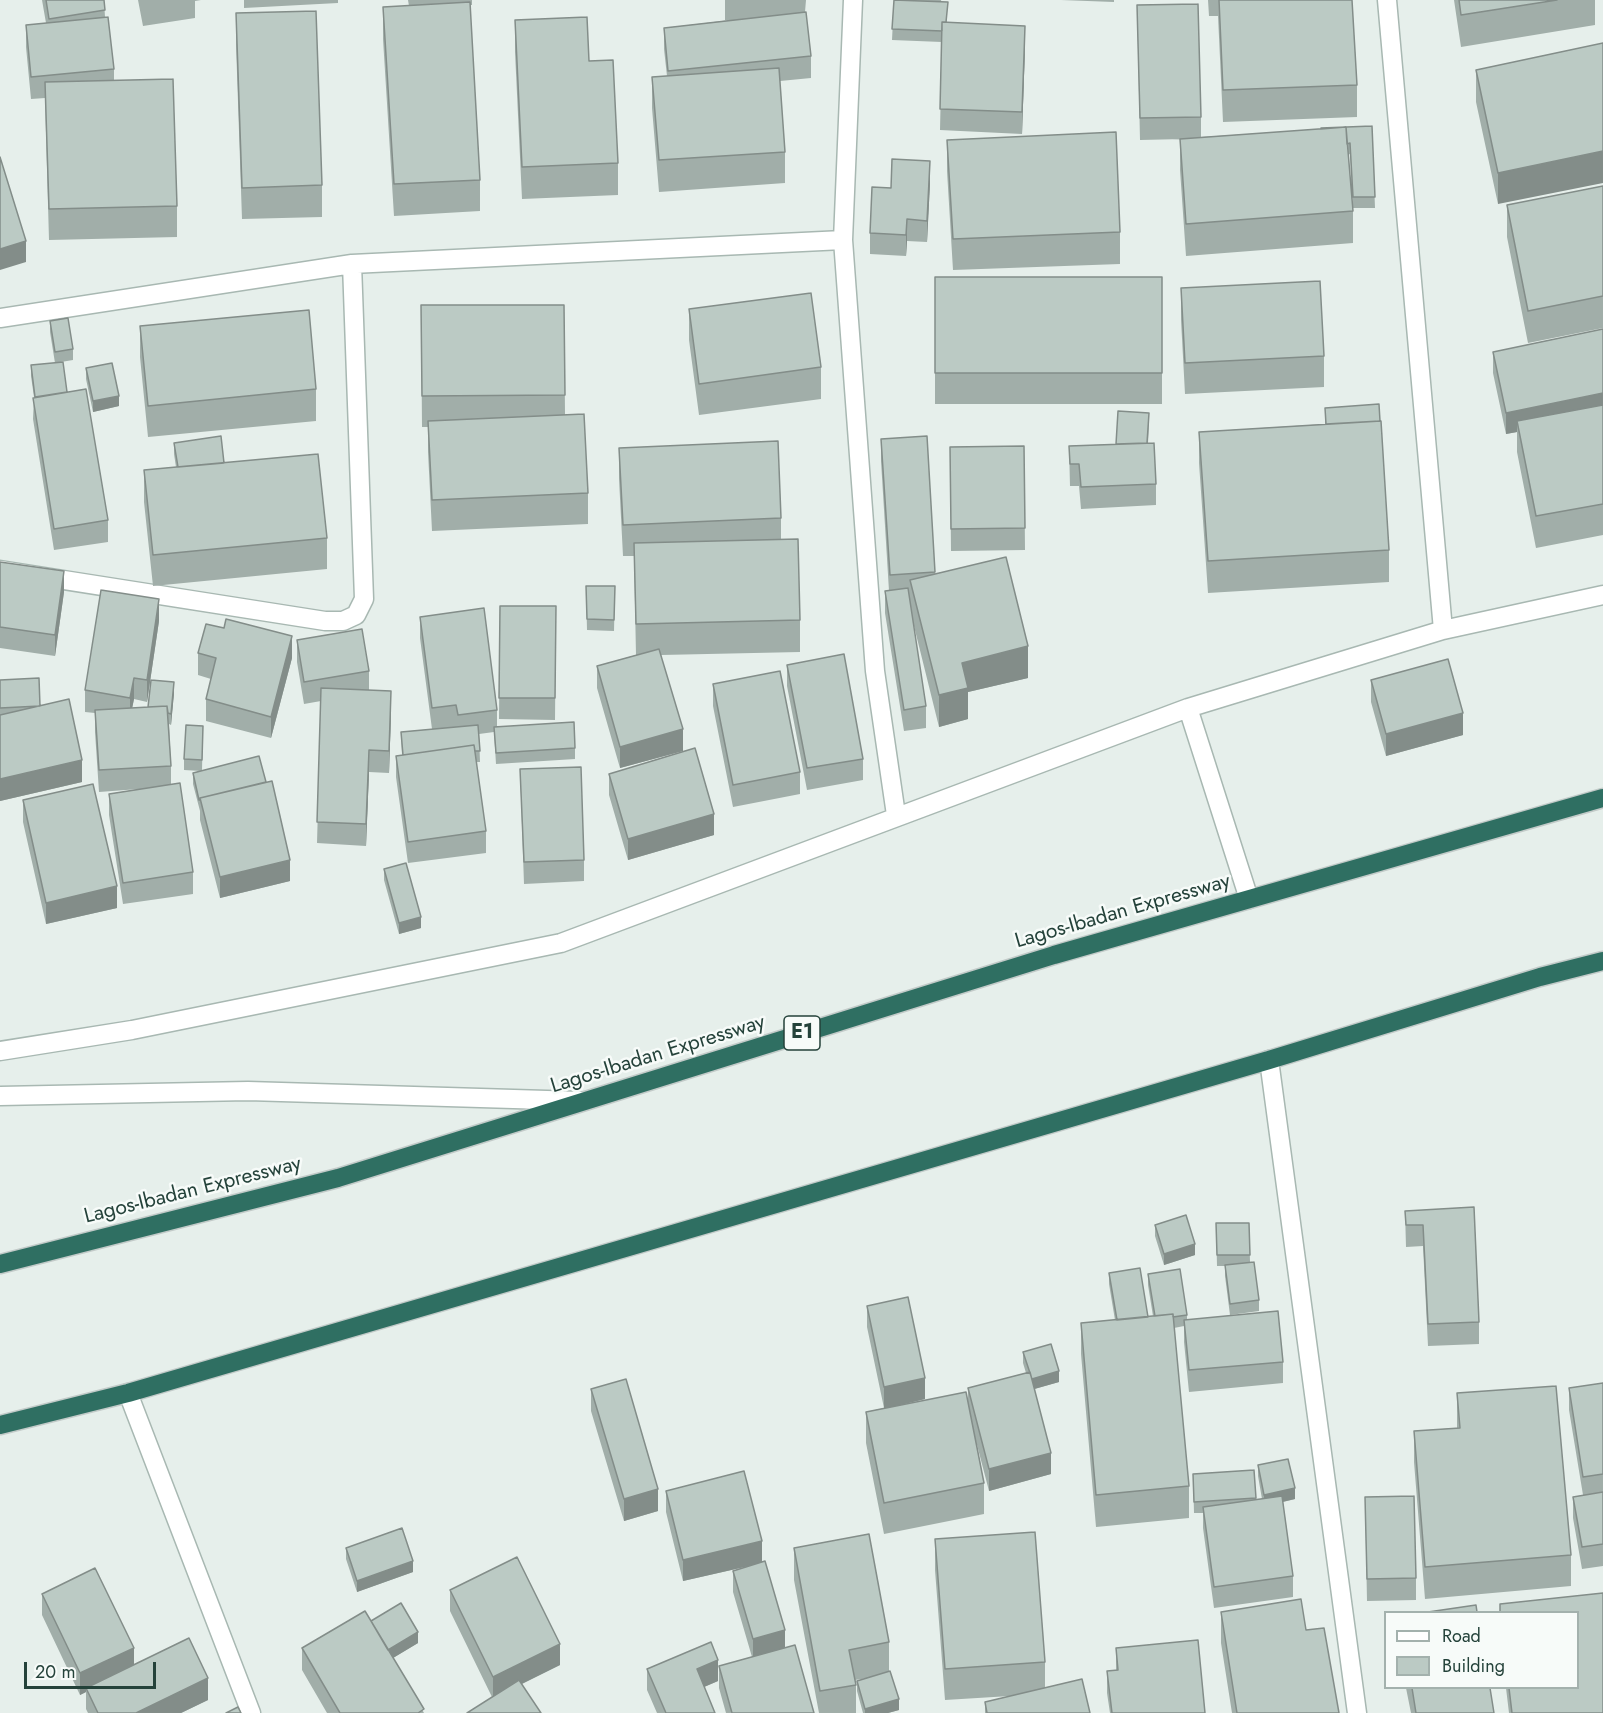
<!DOCTYPE html>
<style>
body{margin:0}
#map{position:relative;width:1603px;height:1713px;overflow:hidden;background:#e6efeb;font-family:Jost,sans-serif}
canvas{display:block}
.legend{position:absolute;left:1384px;top:1611px;width:195px;height:78px;box-sizing:border-box;background:#f7fbf9;border:2px solid #a3b1ad;margin:0;padding:8px 10px;list-style:none;font-size:18px;color:#24423a}
.legend li{display:flex;align-items:center;gap:12px;height:30px}
.legend b{width:30px;border:2px solid #a3b1ad}
.scale{position:absolute;left:24px;top:1662px;width:132px;height:27px;box-sizing:border-box;border:3px solid #24423a;border-top:0;padding-left:8px;font-size:18px;line-height:21px;white-space:nowrap;color:#24423a;-webkit-text-stroke:4px #f7fbf9;paint-order:stroke}
</style>
<div id="map">
<canvas width="1603" height="1713"></canvas>
<ul class="legend">
<li><b style="height:8px;background:#fff"></b>Road</li>
<li><b style="height:16px;background:#bbcac4"></b>Building</li>
</ul>
<div class="scale">20 m</div>
</div>
<script>
const context = document.querySelector('canvas').getContext('2d');
context.lineJoin = 'round';
function poly(rows) {
  const path = new Path2D();
  for (const r of rows) {
    path.moveTo(r[0], r[1]);
    for (let i = 2; i < r.length; i += 2) path.lineTo(r[i], r[i + 1]);
  }
  return path;
}
function trace(path, color, width, dash) {
  context.strokeStyle = color;
  context.lineWidth = width;
  context.lineCap = dash ? 'butt' : 'round';
  context.setLineDash(dash || []);
  context.stroke(path);
}
function fillPath(path, color) {
  context.fillStyle = color;
  context.fill(path, 'evenodd');
}
function write(font, color, halo, rows, align = 'center') {
  context.font = font + ' Jost,sans-serif';
  context.lineWidth = 5;
  context.setLineDash([]);
  context.textBaseline = 'middle';
  context.strokeStyle = halo;
  context.fillStyle = color;
  for (const [text, x, y, turn = 0] of rows) {
    context.save();
    context.translate(x, y);
    context.rotate((+turn || 0) * Math.PI / 180);
    context.textAlign = isNaN(turn) ? turn : align;
    if (halo) context.strokeText(text, 0, 0);
    context.fillText(text, 0, 0);
    context.restore();
  }
}
const minor = poly([
 [853,0,843,240,875,671,896,815],
 [1387,0,1443,630],
 [0,318,352,264,843,240],
 [0,570,325,621,343,621,356,615,364,599,352,264],
 [1188,708,1249,899],
 [0,1051,132,1030,561,943,1188,708,1443,630,1603,595],
 [1269,1060,1357,1713],
 [0,1096,248,1091,580,1101],
 [128,1393,251,1713]
]);
const motorway = poly([
 [0,1264,338,1178,1054,955,1603,798],
 [0,1425,128,1393,1269,1060,1540,977,1603,961]
]);
trace(minor, '#a8b8b2', 21);
trace(motorway, '#c2cac8', 21);
trace(minor, '#fff', 18);
trace(motorway, '#2f6f62', 18);
fillPath(poly([
 [42,0,104,0,105,17,114,69,114,80,177,206,177,237,49,240,45,98,31,99,26,47,26,25,46,23],
 [138,0,201,0,195,1,195,18,143,26],
 [244,0,338,0,338,3,244,8],
 [408,0,472,0,472,5,470,5,480,180,480,211,394,216,383,39,383,7,409,6],
 [725,0,806,0,805,12,811,56,811,78,780,81,785,152,785,183,659,192,652,108,652,77,667,76,664,49,664,28,730,20,725,20],
 [894,0,941,0,947,22,1025,47,1022,134,940,130,942,42,892,40],
 [1061,0,1114,0,1114,2],
 [1208,0,1352,0,1357,85,1357,117,1223,122,1218,16,1209,16],
 [1454,0,1595,0,1595,25,1461,47],
 [1137,5,1201,117,1201,137,1372,126,1375,208,1353,208,1350,154,1348,155,1353,211,1353,243,1186,256,1180,170,1180,139,1183,139,1140,140],
 [236,13,322,185,322,217,242,219,236,44],
 [515,20,589,61,618,163,618,195,522,199,515,52],
 [1603,43,1498,204,1476,102,1476,70],
 [947,140,1120,232,1120,264,953,270,947,171],
 [930,183,927,242,907,241,906,256,870,254,870,233,891,188],
 [1603,186,1603,328,1528,343,1507,237,1507,205],
 [935,277,1162,277,1162,404,935,404],
 [1181,288,1324,356,1324,387,1185,394,1181,320],
 [421,305,564,305,565,414,588,493,588,524,432,531,428,452,428,427,422,427],
 [689,309,821,367,821,399,699,415,689,340],
 [50,321,73,349,73,360,61,362,67,392,108,520,108,542,54,550,33,419,34,397,31,376,31,365,55,363,50,332],
 [140,326,316,389,316,421,148,437,140,357],
 [1603,329,1603,535,1536,548,1517,452,1517,432,1506,434,1493,373,1493,352],
 [86,368,119,406,93,412,86,379],
 [1325,408,1389,550,1389,582,1208,593,1199,463,1199,432,1325,424],
 [1149,424,1148,443,1156,484,1156,505,1081,509,1079,486,1070,486,1069,446,1116,444],
 [927,436,935,574,1028,678,968,692,968,719,939,727,913,622,926,706,926,728,904,731,885,613,885,591,889,591,881,461,881,439],
 [174,443,224,463,327,538,327,569,153,586,144,502,144,470,176,467,174,454],
 [1024,446,1025,550,951,551,950,447],
 [619,448,781,518,781,540,800,620,800,652,661,655,683,751,620,768,597,688,597,666,636,655,634,556,623,556,619,479],
 [0,562,64,592,55,656,0,648],
 [586,586,615,586,614,631,587,630],
 [500,606,556,606,555,720,499,719],
 [420,617,497,710,497,727,575,748,575,759,496,764,494,732,479,734,480,762,476,762,486,831,486,853,408,863,396,777,396,756,402,755,401,732,432,729,420,638],
 [159,621,147,702,134,699,132,708,148,707,174,693,171,725,169,724,171,766,171,785,193,872,193,894,123,904,109,815,109,794,139,789,99,792,95,732,95,713,85,712,85,690],
 [297,640,369,671,369,690,391,713,389,773,369,772,366,846,317,843,321,701,304,704,297,662],
 [198,653,292,658,271,738,206,721,206,699,211,679,198,675],
 [787,665,863,759,863,780,807,790,787,686],
 [0,680,40,706,82,782,0,801],
 [1371,680,1463,735,1386,756,1371,702],
 [713,684,800,772,800,794,733,807,713,706],
 [203,726,202,770,290,881,220,898,200,820,200,811,193,784,193,773,201,771,184,770,184,759],
 [520,769,584,860,584,881,524,884],
 [609,774,714,835,628,860,609,795],
 [23,800,117,908,46,924,23,822],
 [384,869,421,928,399,934,384,880],
 [1474,1207,1479,1322,1479,1344,1428,1346,1423,1246,1406,1247,1405,1211],
 [1216,1223,1249,1223,1250,1262,1259,1300,1259,1311,1230,1315,1225,1276,1225,1266,1217,1266],
 [1155,1225,1195,1255,1164,1265,1155,1236],
 [1109,1273,1148,1317,1153,1316,1148,1285,1148,1274,1187,1315,1187,1320,1283,1362,1283,1383,1189,1392,1184,1342,1184,1326,1174,1328,1189,1486,1189,1518,1096,1527,1081,1354,1081,1323,1115,1320,1109,1284],
 [867,1306,925,1399,897,1406,968,1400,968,1388,1026,1373,1023,1363,1023,1352,1059,1382,1034,1389,1051,1474,989,1491,976,1441,984,1483,984,1514,884,1534,866,1443,866,1412,884,1408,867,1327],
 [1603,1383,1603,1566,1582,1569,1573,1518,1573,1497,1583,1495,1569,1410,1569,1388],
 [591,1389,658,1511,624,1521,591,1411],
 [1457,1393,1571,1555,1571,1586,1425,1599,1414,1462,1414,1431,1457,1428],
 [1258,1465,1295,1499,1283,1502,1293,1576,1293,1597,1214,1608,1203,1528,1203,1513,1194,1513,1193,1474,1254,1470,1256,1500,1262,1499,1258,1476],
 [666,1491,762,1562,785,1648,814,1713,726,1713,719,1688,719,1666,752,1657,733,1592,733,1571,749,1566,683,1581,666,1512],
 [1365,1497,1416,1578,1416,1600,1367,1601],
 [935,1539,1045,1662,1045,1688,1090,1713,985,1713,985,1702,1010,1696,945,1700,935,1570],
 [346,1548,413,1572,357,1592,346,1559],
 [794,1548,889,1642,889,1672,899,1710,888,1713,863,1713,857,1691,857,1681,868,1678,855,1680,856,1685,856,1713,819,1713,794,1580],
 [450,1590,560,1665,522,1684,492,1697,450,1611],
 [1603,1593,1603,1713,1509,1713,1506,1688,1578,1688,1578,1612,1500,1612,1500,1604],
 [42,1594,134,1665,208,1700,181,1713,88,1713,86,1709,86,1692,80,1695,42,1615],
 [1221,1612,1306,1630,1339,1713,1232,1713,1221,1643],
 [371,1621,418,1643,393,1658,424,1713,327,1713,302,1670,302,1648],
 [1116,1648,1205,1713,1110,1713,1107,1693,1107,1671,1116,1671],
 [647,1669,718,1681,704,1687,715,1713,657,1713,647,1690],
 [1406,1688,1490,1688,1494,1713,1411,1713]
]), '#a1aea9');
fillPath(poly([
 [1025,26,1025,47,1022,134,1022,112],
 [1603,151,1603,183,1498,204,1498,173],
 [930,161,930,183,927,242,927,221],
 [907,219,907,241,906,256,906,235],
 [26,241,26,262,0,270,0,249],
 [1603,393,1603,414,1517,421,1517,432,1506,434,1506,413],
 [119,396,119,406,93,412,93,401],
 [64,571,64,592,55,656,55,635],
 [159,599,159,621,147,702,147,680],
 [292,636,292,658,271,738,271,717],
 [1028,646,1028,678,968,692,968,719,939,727,939,695,962,663],
 [134,678,134,699,130,719,130,698],
 [174,682,174,693,171,725,171,714],
 [391,691,391,713,389,773,389,751],
 [1463,713,1463,735,1386,756,1386,734],
 [683,729,683,751,620,768,620,747],
 [369,750,369,772,366,846,366,824],
 [82,760,82,782,0,801,0,779],
 [714,814,714,835,628,860,628,839],
 [290,860,290,881,220,898,220,877],
 [117,886,117,908,46,924,46,903],
 [421,917,421,928,399,934,399,923],
 [1195,1244,1195,1255,1164,1265,1164,1254],
 [1059,1371,1059,1382,1031,1390,1031,1379],
 [925,1378,925,1399,884,1409,884,1387],
 [1051,1453,1051,1474,989,1491,989,1469],
 [1295,1488,1295,1499,1264,1506,1264,1495],
 [658,1489,658,1511,624,1521,624,1499],
 [762,1541,762,1563,683,1581,683,1560],
 [413,1561,413,1572,357,1592,357,1581],
 [785,1630,785,1651,753,1660,753,1639],
 [418,1632,418,1643,388,1661,388,1650],
 [560,1644,560,1665,493,1698,493,1677],
 [134,1648,134,1669,86,1688,86,1692,80,1695,80,1673],
 [718,1660,718,1681,697,1690,697,1669],
 [208,1678,208,1700,181,1713,136,1713],
 [899,1699,899,1710,888,1713,865,1713,865,1709]
]), '#838d89');
const building = poly([
 [46,0,104,0,105,10,49,19,46,0],
 [894,0,948,2,946,22,942,22,942,31,892,29,894,0],
 [1219,0,1352,0,1357,85,1223,90,1219,0],
 [1459,0,1557,0,1461,15,1459,0],
 [470,2,480,180,394,184,383,7,470,2],
 [1198,4,1201,117,1140,118,1137,5,1198,4],
 [316,11,322,185,242,188,236,13,316,11],
 [806,12,811,56,668,71,664,28,806,12],
 [108,17,114,69,31,77,26,25,108,17],
 [587,17,589,61,613,60,618,163,522,167,515,20,587,17],
 [942,22,1025,26,1022,112,940,109,942,22],
 [1603,43,1603,151,1498,173,1476,70,1603,43],
 [779,68,785,152,659,160,652,77,779,68],
 [173,79,177,206,49,209,45,82,173,79],
 [1372,126,1375,197,1353,197,1350,143,1347,144,1346,127,1321,129,1321,128,1372,126],
 [1346,127,1353,211,1186,224,1180,139,1346,127],
 [1116,132,1120,232,953,239,947,140,1116,132],
 [0,157,26,241,0,249,0,157],
 [892,159,930,161,927,221,907,219,906,235,870,233,872,187,891,188,892,159],
 [1603,186,1603,296,1528,311,1507,205,1603,186],
 [935,277,1162,277,1162,373,935,373,935,277],
 [1320,281,1324,356,1185,363,1181,288,1320,281],
 [811,293,821,367,699,384,689,309,811,293],
 [421,305,564,305,565,395,422,396,421,305],
 [309,310,316,389,148,406,140,326,309,310],
 [68,318,73,349,55,352,50,321,68,318],
 [1603,329,1603,393,1506,413,1493,352,1603,329],
 [63,362,67,392,35,397,31,365,63,362],
 [112,363,119,396,93,401,86,368,112,363],
 [86,389,108,520,54,529,33,398,86,389],
 [1379,404,1380,421,1326,424,1325,408,1379,404],
 [1603,405,1603,504,1536,516,1517,421,1603,405],
 [1118,411,1149,413,1147,443,1116,444,1118,411],
 [584,414,588,493,432,500,428,421,584,414],
 [1381,421,1389,550,1208,561,1199,432,1381,421],
 [221,436,224,463,178,467,174,443,221,436],
 [927,436,935,572,890,575,881,439,927,436],
 [778,441,781,518,623,525,619,448,778,441],
 [1154,443,1156,484,1081,487,1079,464,1070,464,1069,446,1154,443],
 [1024,446,1025,528,951,529,950,447,1024,446],
 [318,454,327,538,153,555,144,470,318,454],
 [798,539,800,620,636,624,634,543,798,539],
 [1006,557,1028,646,962,663,968,688,939,695,910,580,1006,557],
 [0,562,64,571,55,635,0,627,0,562],
 [586,586,615,586,614,620,587,619,586,586],
 [908,588,926,706,904,710,885,591,908,588],
 [101,590,159,599,147,680,134,678,130,698,85,690,101,590],
 [500,606,556,606,555,698,499,698,500,606],
 [484,608,497,710,458,715,456,705,432,708,420,617,484,608],
 [226,619,292,636,271,717,206,699,216,658,198,653,206,624,224,628,226,619],
 [362,629,369,671,304,682,297,640,362,629],
 [659,649,683,729,620,747,597,666,659,649],
 [844,654,863,759,807,768,787,665,844,654],
 [1448,659,1463,713,1386,734,1371,680,1448,659],
 [780,671,800,772,733,785,713,684,780,671],
 [39,678,40,706,0,708,0,680,39,678],
 [151,680,174,682,171,714,168,713,167,706,148,707,151,680],
 [321,688,391,691,389,751,369,750,366,824,317,822,321,688],
 [69,699,82,760,0,779,0,715,69,699],
 [167,706,171,766,99,770,95,710,167,706],
 [574,722,575,748,496,753,494,727,574,722],
 [186,725,203,726,202,760,184,759,186,725],
 [478,725,480,751,475,751,474,745,403,755,401,732,478,725],
 [474,745,486,831,408,842,396,756,474,745],
 [695,748,714,814,628,839,609,774,695,748],
 [259,756,266,782,200,798,200,800,199,800,193,773,259,756],
 [581,767,584,860,524,862,520,769,581,767],
 [272,781,290,860,220,877,200,798,272,781],
 [180,783,193,872,123,883,109,794,180,783],
 [93,784,117,886,46,903,23,800,93,784],
 [406,863,421,917,399,923,384,869,406,863],
 [1474,1207,1479,1322,1428,1324,1423,1225,1406,1225,1405,1211,1474,1207],
 [1186,1215,1195,1244,1164,1254,1155,1225,1186,1215],
 [1216,1223,1249,1223,1250,1255,1217,1255,1216,1223],
 [1254,1262,1259,1300,1230,1304,1225,1265,1254,1262],
 [1140,1268,1148,1317,1117,1320,1109,1273,1140,1268],
 [1180,1269,1187,1315,1173,1317,1173,1314,1155,1316,1148,1274,1180,1269],
 [908,1297,925,1378,884,1387,867,1306,908,1297],
 [1278,1311,1283,1362,1189,1370,1184,1320,1278,1311],
 [1173,1314,1189,1486,1096,1495,1081,1323,1173,1314],
 [1051,1344,1059,1371,1032,1379,1023,1352,1051,1344],
 [1030,1372,1051,1453,989,1469,968,1388,1030,1372],
 [626,1379,658,1489,624,1499,591,1389,626,1379],
 [1603,1383,1603,1474,1583,1477,1569,1388,1603,1383],
 [1556,1386,1571,1555,1425,1567,1414,1431,1460,1428,1457,1393,1556,1386],
 [966,1392,984,1483,884,1503,866,1412,966,1392],
 [1288,1459,1295,1488,1264,1495,1258,1465,1288,1459],
 [1254,1470,1256,1498,1194,1502,1193,1474,1254,1470],
 [744,1471,762,1541,683,1560,666,1491,744,1471],
 [1603,1492,1603,1544,1582,1547,1573,1497,1603,1492],
 [1282,1496,1293,1576,1214,1587,1203,1507,1282,1496],
 [1414,1496,1416,1578,1367,1579,1365,1497,1414,1496],
 [402,1528,413,1561,357,1581,346,1548,402,1528],
 [1035,1532,1045,1662,945,1669,935,1539,1035,1532],
 [869,1534,889,1642,849,1650,856,1685,820,1691,794,1548,869,1534],
 [517,1557,560,1644,493,1677,450,1590,517,1557],
 [765,1561,785,1630,753,1639,733,1571,765,1561],
 [95,1568,134,1648,80,1673,42,1594,95,1568],
 [1603,1593,1603,1713,1512,1713,1509,1688,1578,1688,1578,1612,1500,1612,1500,1604,1603,1593],
 [1301,1599,1306,1630,1324,1628,1339,1713,1237,1713,1221,1612,1301,1599],
 [401,1603,418,1632,388,1650,371,1621,401,1603],
 [1476,1605,1477,1612,1428,1612,1476,1605],
 [365,1611,424,1709,418,1713,340,1713,302,1648,365,1611],
 [189,1638,208,1678,136,1713,98,1713,86,1688,189,1638],
 [1198,1640,1205,1713,1112,1713,1107,1671,1118,1670,1116,1648,1198,1640],
 [711,1642,718,1660,697,1669,715,1713,666,1713,647,1669,711,1642],
 [795,1645,814,1713,732,1713,719,1666,795,1645],
 [890,1671,899,1699,865,1709,857,1681,890,1671],
 [1082,1679,1090,1713,987,1713,985,1702,1082,1679],
 [519,1680,541,1713,467,1713,519,1680],
 [1412,1688,1490,1688,1494,1713,1416,1713,1412,1688],
 [238,1707,241,1713,226,1713,238,1707]
]);
fillPath(building, '#bbcac4');
trace(building, '#838d89', 1.5);
for (const [x, y, w] of [
 [802,1033,36]
]) {
  const box = new Path2D();
  box.roundRect(x - w / 2, y - 17, w, 34, 4.5);
  context.fillStyle = '#f7fbf9';
  context.fill(box);
  trace(box, '#24423a', 1.5);
}
write('bold 20px', '#24423a', null, [
 ["E1",802,1033]
]);
write('21px', '#24423a', '#f7fbf9', [
 ["Lagos-Ibadan Expressway",1123,912,-16],
 ["Lagos-Ibadan Expressway",658,1055,-17],
 ["Lagos-Ibadan Expressway",193,1191,-14]
]);
</script>
